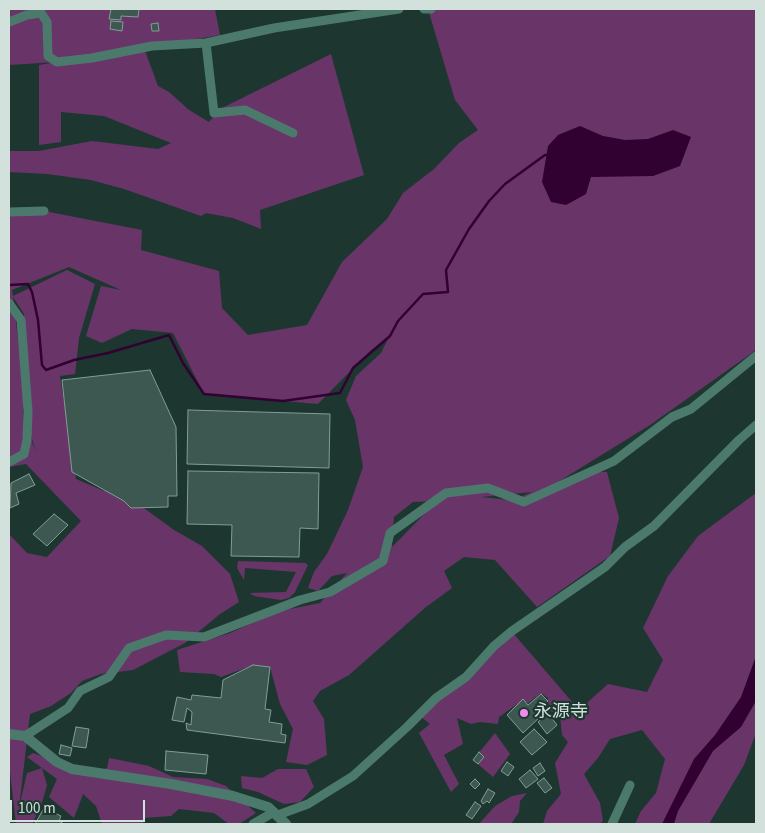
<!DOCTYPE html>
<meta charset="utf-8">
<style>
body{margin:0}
#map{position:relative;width:765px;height:833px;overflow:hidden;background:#1d3730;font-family:"Source Sans 3",sans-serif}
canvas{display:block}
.frame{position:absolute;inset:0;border:10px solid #d2e1dc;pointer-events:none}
.scale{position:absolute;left:10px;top:800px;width:135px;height:22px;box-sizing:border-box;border:2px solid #d2e1dc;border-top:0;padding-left:6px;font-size:15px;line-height:18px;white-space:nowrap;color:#d2e1dc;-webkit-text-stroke:4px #1d3730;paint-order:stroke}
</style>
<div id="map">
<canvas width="765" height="833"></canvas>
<div class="frame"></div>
<div class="scale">100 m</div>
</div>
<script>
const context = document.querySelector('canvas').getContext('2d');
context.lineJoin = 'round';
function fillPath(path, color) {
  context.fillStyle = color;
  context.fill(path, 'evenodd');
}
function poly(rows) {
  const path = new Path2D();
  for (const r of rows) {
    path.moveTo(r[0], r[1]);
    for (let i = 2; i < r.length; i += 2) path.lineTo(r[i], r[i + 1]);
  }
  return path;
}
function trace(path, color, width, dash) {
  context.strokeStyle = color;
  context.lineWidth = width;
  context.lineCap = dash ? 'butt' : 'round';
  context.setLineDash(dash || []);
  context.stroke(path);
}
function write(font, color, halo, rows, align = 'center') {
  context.font = font + ' "Source Sans 3","Noto Sans JP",sans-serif';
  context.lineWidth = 4.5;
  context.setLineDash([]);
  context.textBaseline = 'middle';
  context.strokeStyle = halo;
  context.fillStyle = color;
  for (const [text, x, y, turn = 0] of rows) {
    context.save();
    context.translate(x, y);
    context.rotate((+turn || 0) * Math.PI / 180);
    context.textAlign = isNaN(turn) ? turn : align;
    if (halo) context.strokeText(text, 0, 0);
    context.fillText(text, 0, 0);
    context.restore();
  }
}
fillPath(poly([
 [9,9,215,9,220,35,144,48,158,86,169,92,189,110,209,122,220,109,331,54,364,175,260,210,261,229,233,218,206,213,201,216,124,189,91,180,47,174,9,172,9,151,39,151,92,141,158,149,171,143,104,116,61,112,61,142,39,145,39,65,56,62,9,65],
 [428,9,756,9,756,350,650,425,553,485,593,472,607,472,619,518,610,556,537,607,495,560,464,557,444,571,452,588,426,607,349,675,320,691,313,701,324,719,327,755,307,765,286,762,293,729,280,704,270,667,251,666,221,677,214,674,180,672,177,650,230,633,280,611,320,603,347,573,332,576,318,591,308,588,314,572,327,554,348,510,363,467,355,420,346,400,356,376,381,353,389,337,370,351,318,404,204,394,173,333,132,329,102,343,86,336,101,286,121,290,69,267,12,290,13,296,67,270,95,284,79,338,75,374,60,376,76,479,104,491,119,490,174,530,202,546,230,574,239,602,220,614,185,643,133,670,101,674,82,681,71,693,51,706,30,714,19,808,27,773,42,768,47,785,41,806,32,824,16,824,9,763,9,534,27,553,47,557,81,521,26,464,9,467,9,214,44,211,142,230,141,250,219,271,222,308,248,335,307,325,342,262,387,219,403,193,434,169,459,143,478,130,455,100],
 [13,297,24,314,28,426,36,452,23,420,23,384],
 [532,492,523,496,519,501,481,497],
 [437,501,392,547,394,517,413,502],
 [756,493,756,733,744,765,709,824,635,824,641,811,656,793,665,759,642,730,610,739,598,758,584,774,600,803,603,821,599,824,543,824,547,811,561,794,555,763,568,742,562,735,560,716,549,710,548,698,541,693,528,703,523,700,499,717,498,724,480,722,471,724,457,718,463,744,444,755,459,784,451,792,419,733,430,724,421,717,513,633,579,710,608,684,647,692,663,660,643,628,668,576,698,536],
 [238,561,305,563,308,565,295,592,289,598,281,600,254,596,250,593,286,592,296,572,245,568,244,580,237,568],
 [495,733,510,754,493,777,473,760],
 [33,753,94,774,107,768,109,758,149,766,173,777,207,779,226,786,256,813,239,824,229,824,214,813,179,809,171,816,143,818,143,824,102,824,96,806,83,794,74,818,49,797,57,779,27,757],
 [278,769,306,769,314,787,300,802,284,804,258,792,242,788,241,776,262,778],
 [527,793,520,801,519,812,511,824,479,824,495,806,512,796]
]), '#693569');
fillPath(poly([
 [580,126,603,136,625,140,648,139,673,130,691,137,680,166,653,176,591,177,586,194,566,205,551,202,542,182,548,146,558,135],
 [756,656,756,701,741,727,713,751,678,811,674,824,662,824,694,759,715,735,741,697]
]), '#300131');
trace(poly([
 [9,285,28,284,32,292,38,320,42,365,46,370,74,360,108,353,169,335,183,363,204,394,283,401,340,393,353,368,390,336,398,321,423,294,448,292,446,270,469,229,489,201,505,184,545,155,550,155]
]), '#300131', 2.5);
const building = poly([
 [111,9,139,9,138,17,121,16,121,20,109,19,111,9],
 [111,21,123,22,122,31,110,29,111,21],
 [158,23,159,31,152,31,151,24,158,23],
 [150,370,176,427,177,496,168,496,168,507,131,508,124,501,72,472,62,380,150,370],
 [188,410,330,414,329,468,187,464,188,410],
 [188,471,319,473,318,529,300,528,299,557,231,556,232,525,187,524,188,471],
 [29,474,35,485,16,493,19,504,10,508,11,483,29,474],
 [54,514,68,525,47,546,33,534,54,514],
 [253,665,270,667,265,709,271,710,269,722,282,724,281,734,286,735,285,743,187,730,186,723,191,725,192,712,187,708,184,722,172,720,177,697,191,700,192,695,221,698,223,680,253,665],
 [541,694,548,701,537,712,541,716,523,733,507,715,523,699,528,705,541,694],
 [548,713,557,725,547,734,538,722,548,713],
 [76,727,89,729,86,748,72,746,76,727],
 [534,729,547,742,532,755,520,742,534,729],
 [61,745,72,748,70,756,59,754,61,745],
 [166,751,208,755,206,774,165,770,166,751],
 [479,752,484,757,478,764,473,760,479,752],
 [507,762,514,767,508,776,501,771,507,762],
 [540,763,545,771,538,776,533,768,540,763],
 [530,770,538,779,526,788,519,779,530,770],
 [544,778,552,788,545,793,537,783,544,778],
 [475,779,480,784,475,789,470,784,475,779],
 [488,789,495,793,489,803,487,801,483,804,481,801,488,789],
 [475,802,481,806,472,819,466,815,475,802],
 [44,808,61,816,59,821,64,824,35,824,44,808]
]);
fillPath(building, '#3d5850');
trace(building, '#819e95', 1);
trace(poly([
 [424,9,431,9],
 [9,22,27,15,41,13,47,22,48,56,57,62,92,58,152,46,206,43,214,113,245,110,293,133],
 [206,43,274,28,399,9],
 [9,212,44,211],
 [9,303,21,320,28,411,27,440,24,454,9,462],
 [25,736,68,708,80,691,109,677,129,648,166,635,204,637,300,600,330,592,383,561,390,533,446,493,488,488,524,502,614,461,672,417,691,409,756,356],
 [278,815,308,804,353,776,407,727,436,698,466,677,494,646,512,631,605,567,625,547,654,526,739,440,756,425],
 [253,824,274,812],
 [612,824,630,785]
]), '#4b7a6d', 9);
trace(poly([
 [9,734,25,736,57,762,72,769,171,784,233,796,268,807,286,824]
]), '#4b7a6d', 10);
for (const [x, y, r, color] of [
 [524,713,5,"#f38af2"]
]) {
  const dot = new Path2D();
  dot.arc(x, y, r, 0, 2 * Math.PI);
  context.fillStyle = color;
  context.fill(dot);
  trace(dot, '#1d3730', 2);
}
write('18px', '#d2e1dc', '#1d3730', [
 ["永源寺",534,713]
], 'left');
</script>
